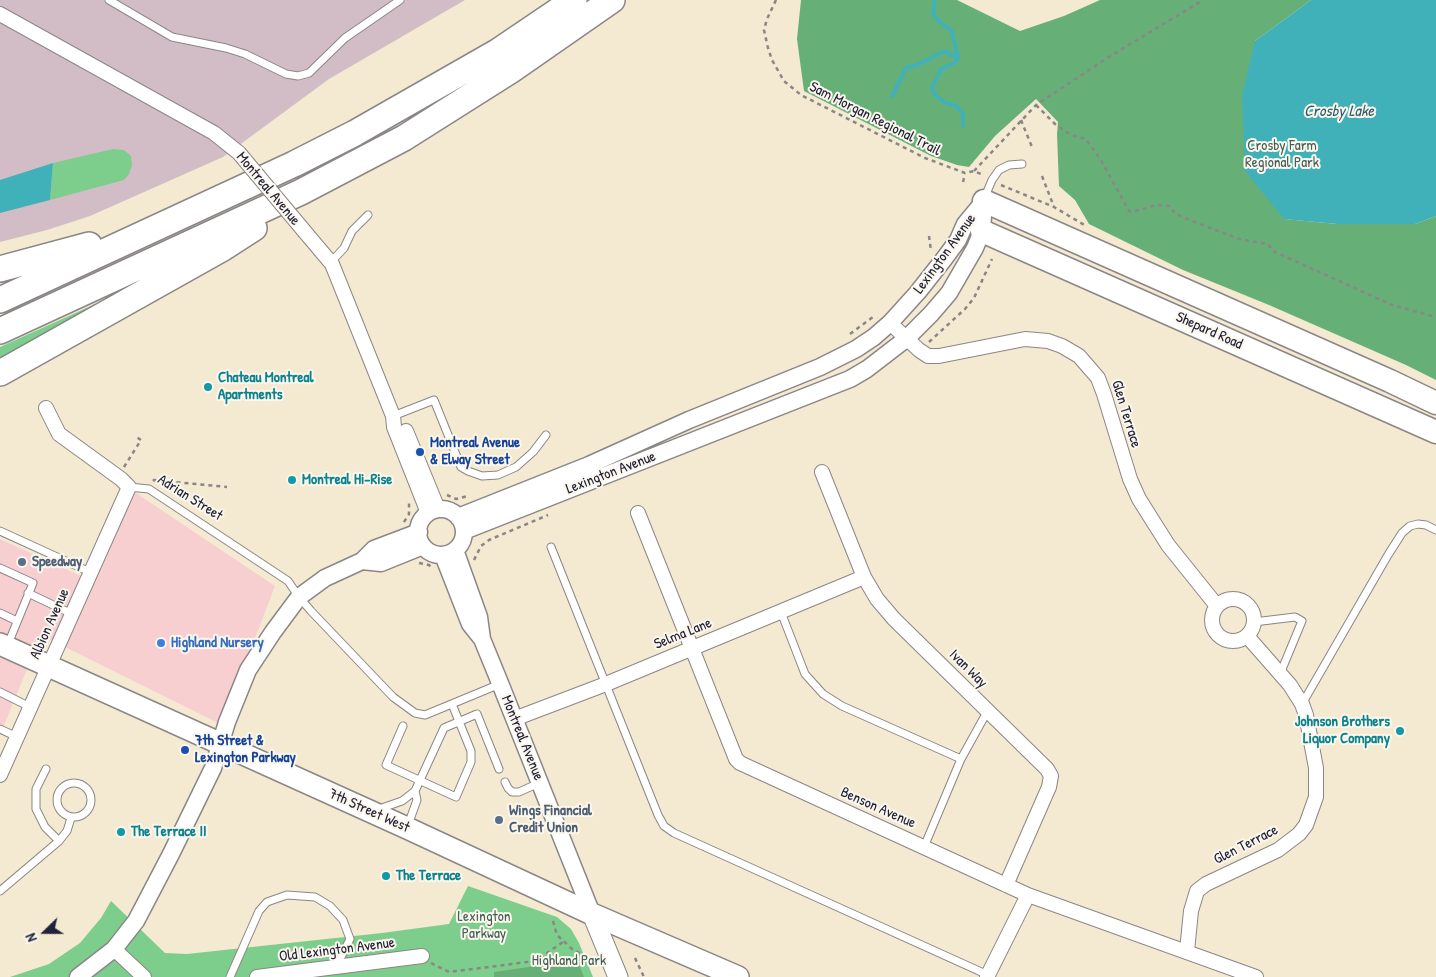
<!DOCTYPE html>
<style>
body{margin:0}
#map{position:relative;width:1436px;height:977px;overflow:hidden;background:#f4e9d1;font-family:"Patrick Hand",sans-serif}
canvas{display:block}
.north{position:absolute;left:20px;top:907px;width:50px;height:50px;-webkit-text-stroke:4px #fbf7ec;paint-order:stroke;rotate:248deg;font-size:14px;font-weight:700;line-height:20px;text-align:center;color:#22223b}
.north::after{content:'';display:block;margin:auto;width:18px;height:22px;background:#22223b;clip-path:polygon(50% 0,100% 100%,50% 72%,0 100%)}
</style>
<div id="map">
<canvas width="1436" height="977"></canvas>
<div class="north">N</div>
</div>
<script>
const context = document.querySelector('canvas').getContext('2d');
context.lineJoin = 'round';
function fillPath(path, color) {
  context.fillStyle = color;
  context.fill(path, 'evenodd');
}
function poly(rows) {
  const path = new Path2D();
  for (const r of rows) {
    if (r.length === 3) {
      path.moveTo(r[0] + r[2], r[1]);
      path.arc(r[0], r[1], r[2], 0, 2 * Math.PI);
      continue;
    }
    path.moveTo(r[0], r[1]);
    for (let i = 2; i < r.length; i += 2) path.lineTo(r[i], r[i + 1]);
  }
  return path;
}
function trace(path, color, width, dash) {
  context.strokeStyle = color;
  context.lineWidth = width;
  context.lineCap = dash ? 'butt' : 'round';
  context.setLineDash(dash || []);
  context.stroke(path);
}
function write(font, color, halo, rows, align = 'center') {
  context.font = font + ' "Patrick Hand",sans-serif';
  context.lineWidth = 4;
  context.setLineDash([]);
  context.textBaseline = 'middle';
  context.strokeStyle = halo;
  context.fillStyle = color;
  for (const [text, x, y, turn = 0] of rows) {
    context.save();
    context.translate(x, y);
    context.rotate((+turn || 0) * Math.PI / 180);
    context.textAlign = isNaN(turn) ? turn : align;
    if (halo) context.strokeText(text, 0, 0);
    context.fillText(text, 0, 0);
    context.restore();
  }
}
fillPath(poly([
 [133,491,275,586,222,725,41,635,0,735,0,539,94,582]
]), '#f7cfd1');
fillPath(poly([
 [0,0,465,0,329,79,223,157,90,216,47,230,0,242]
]), '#d2bdc6');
fillPath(poly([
 [113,149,124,150,131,156,132,165,129,174,124,180,50,200,53,163],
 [144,282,0,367,0,347],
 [468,886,557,917,571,929,579,943,593,977,10,977,49,964,80,943,101,918,111,901,165,953,187,954,382,933,449,924]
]), '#7dcd8d');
fillPath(poly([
 [801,0,957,0,1020,31,1064,16,1100,0,1311,0,1255,41,1285,219,1337,224,1415,224,1436,216,1436,380,1406,365,1269,305,1183,270,1089,224,1075,200,1059,186,1057,134,1058,122,1036,99,995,136,969,167,957,165,931,156,804,91,797,39],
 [577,960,584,977,494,977,494,972]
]), '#66b078');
fillPath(poly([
 [1311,0,1436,0,1436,216,1415,224,1337,224,1284,219,1245,171,1242,95,1255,41],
 [53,163,50,200,0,213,0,180]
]), '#41b1b9');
trace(poly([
 [935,0,933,14,940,22,952,31,958,58,954,63,941,69,932,88,935,95,944,102,956,106,963,114,963,126],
 [892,96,906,68,917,65,945,51,958,58]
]), '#41b1b9', 4);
const service = poly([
 [109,0,172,37,226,48,245,54,286,74,298,76,309,73,345,38,400,0],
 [984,199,992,180,999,170,1009,165,1022,164],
 [331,262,344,248,352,231,368,215],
 [393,416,434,400,461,467,468,471,482,476,498,475,516,467,533,452,546,435],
 [129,487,149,489,288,581,299,597,311,611,393,697,415,713,425,715,500,684],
 [0,531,90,572],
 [551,547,658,815,664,826,674,833,988,975],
 [0,568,33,583,8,644],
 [28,593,72,614],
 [781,612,805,674,823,694,842,706,961,759],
 [0,613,17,621],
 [1254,622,1295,617,1302,621,1280,674],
 [0,692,30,707],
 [1302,704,1388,555,1402,533,1410,526,1418,524,1426,525,1436,530],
 [403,726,386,765,456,797,471,762,471,751,452,704],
 [0,729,17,737],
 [46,769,36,789,36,809,45,827,59,841],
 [505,782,508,788,512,792,519,792,539,783],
 [74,800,17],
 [379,809,402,801,415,791,444,728,477,714,499,769],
 [408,825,417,800,415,791],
 [924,847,961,759,987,712],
 [0,891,59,841,67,831,71,818],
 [230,977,259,911,267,902,287,895,315,897,330,906,343,920,350,939,336,967]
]);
const minor = poly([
 [0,14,214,133,239,153],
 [305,232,332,264,393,416,394,427,428,513],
 [890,323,919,350,928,356,939,356,1025,339,1048,341,1062,346,1079,356,1098,378,1104,394,1130,479,1139,499,1168,545,1217,606],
 [406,431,438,509],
 [822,472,864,577,877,599,894,619,1047,769,1051,776,1049,787,1006,885],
 [638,513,736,759,740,763,1028,895,1256,977],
 [1233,620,21],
 [514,719,606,684,864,577],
 [0,775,129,487,121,479,59,434,46,408],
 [114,949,144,977],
 [1187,951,1191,911,1197,891,1206,884,1278,850,1299,834,1306,825,1316,797,1316,768,1306,715,1302,704,1290,685,1247,636],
 [257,977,422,956],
 [987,977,1028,895]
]);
const tertiary = poly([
 [441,532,23],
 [458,517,589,465,689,420,820,367,856,349,874,337,890,323,918,292,944,259,958,240,965,224,984,201],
 [464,531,827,388,850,379,867,369,906,339,931,314,949,293,975,248,982,231,984,201],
 [455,550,479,617,482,639],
 [443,555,470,624,482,639,500,683,592,914],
 [362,561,381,563,423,546],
 [78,977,114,949,136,921,171,854,213,768,227,722,248,670,273,632,299,597,325,578,362,561,374,549,419,532]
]);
const secondary = poly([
 [592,914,618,977]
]);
const primary = poly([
 [0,644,407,828,592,914,738,977]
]);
const trunk = poly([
 [984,201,1390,381,1436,403],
 [982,231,1436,432]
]);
const motorway = poly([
 [0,269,89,245],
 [0,300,294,164,355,133,497,52,574,0],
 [0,331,301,192,404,138,510,71,612,0],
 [0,373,223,248,254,228]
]);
trace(service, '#8b8686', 9);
trace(minor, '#8b8686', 16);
trace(tertiary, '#8b8686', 19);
trace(secondary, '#8b8686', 21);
trace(primary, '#8b8686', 24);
trace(trunk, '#8b8686', 25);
trace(motorway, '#8b8686', 28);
trace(poly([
 [776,0,767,19,764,30,768,48,772,60,784,81,801,95,925,158,965,173,974,171,983,175],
 [1036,105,1055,124,1071,135,1086,139,1102,162,1129,211,1131,212,1157,205,1170,206,1174,212,1182,217,1239,239,1268,244,1273,251,1392,305,1436,317],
 [1021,120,1032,147],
 [974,171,1036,105,1112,55,1203,0],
 [1042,176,1054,207],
 [963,182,965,174],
 [1001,185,1054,207,1086,226],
 [929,236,931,251],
 [850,334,873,317],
 [929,342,965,309,974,298,992,259],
 [124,467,141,440,135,436],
 [153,481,154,480,227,487],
 [447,495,456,499,468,496],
 [404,522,409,514,409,501],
 [474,560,481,546,489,540,548,515],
 [419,563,429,565,432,568],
 [553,921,557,935,572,949,581,954],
 [635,958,644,977],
 [431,963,449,972,527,962,540,958,563,942]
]), '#8b8686', 2.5, [4, 4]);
trace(service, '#fff', 7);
trace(minor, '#fff', 14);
trace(tertiary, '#fff', 16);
trace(secondary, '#fff', 19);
trace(primary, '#fff', 21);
trace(trunk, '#fff', 22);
trace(motorway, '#fff', 25);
const minorBridge = poly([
 [239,153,305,232]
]);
trace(minorBridge, '#8b8686', 16, []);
trace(minorBridge, '#fff', 14);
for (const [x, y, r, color] of [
 [208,387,5,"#0f9aa8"],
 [420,452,5,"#1a4fb4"],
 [292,480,5,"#0f9aa8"],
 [22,562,5,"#5c6f8a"],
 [161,643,5,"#3f7fe0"],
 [1400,731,5,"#0f9aa8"],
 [185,750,5,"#1a4fb4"],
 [499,820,5,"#5c6f8a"],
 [121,832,5,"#0f9aa8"],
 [386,876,5,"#0f9aa8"]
]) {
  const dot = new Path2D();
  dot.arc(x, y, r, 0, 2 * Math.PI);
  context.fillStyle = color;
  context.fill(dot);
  trace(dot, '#fbf7ec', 2);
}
write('15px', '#22223b', '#fbf7ec', [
 ["Sam Morgan Regional Trail",875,119,27],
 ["Montreal Avenue",268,189,50],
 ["Lexington Avenue",945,254,-54],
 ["Shepard Road",1209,331,24],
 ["Glen Terrace",1126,414,73],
 ["Lexington Avenue",611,473,-21],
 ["Adrian Street",190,498,32],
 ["Albion Avenue",50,624,-66],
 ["Selma Lane",683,634,-22],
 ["Ivan Way",968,669,45],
 ["Montreal Avenue",522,738,68],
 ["Benson Avenue",878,808,24],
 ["7th Street West",369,811,24],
 ["Glen Terrace",1246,845,-27],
 ["Old Lexington Avenue",337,950,-7]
]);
write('15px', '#425e58', '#fbf7ec', [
 ["Crosby Farm",1282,146],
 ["Regional Park",1282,163],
 ["Lexington",484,917],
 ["Parkway",484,934],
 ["Highland Park",569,961]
]);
write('bold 15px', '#0d838f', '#fbf7ec', [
 ["Chateau Montreal",218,378],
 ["Apartments",218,395],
 ["Montreal Hi-Rise",302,480],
 ["Johnson Brothers",1390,722,"right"],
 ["Liquor Company",1390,739,"right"],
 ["The Terrace II",131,832],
 ["The Terrace",396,876]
], 'left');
write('bold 15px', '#164399', '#fbf7ec', [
 ["Montreal Avenue",430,443],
 ["& Elway Street",430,460],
 ["7th Street &",195,741],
 ["Lexington Parkway",195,758]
], 'left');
write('bold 15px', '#4e5e75', '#fbf7ec', [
 ["Speedway",32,562],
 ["Wings Financial",509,811],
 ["Credit Union",509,828]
], 'left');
write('bold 15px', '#366cbe', '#fbf7ec', [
 ["Highland Nursery",171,643]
], 'left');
write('italic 16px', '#2e5b6d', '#fbf7ec', [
 ["Crosby Lake",1339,112]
]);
</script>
